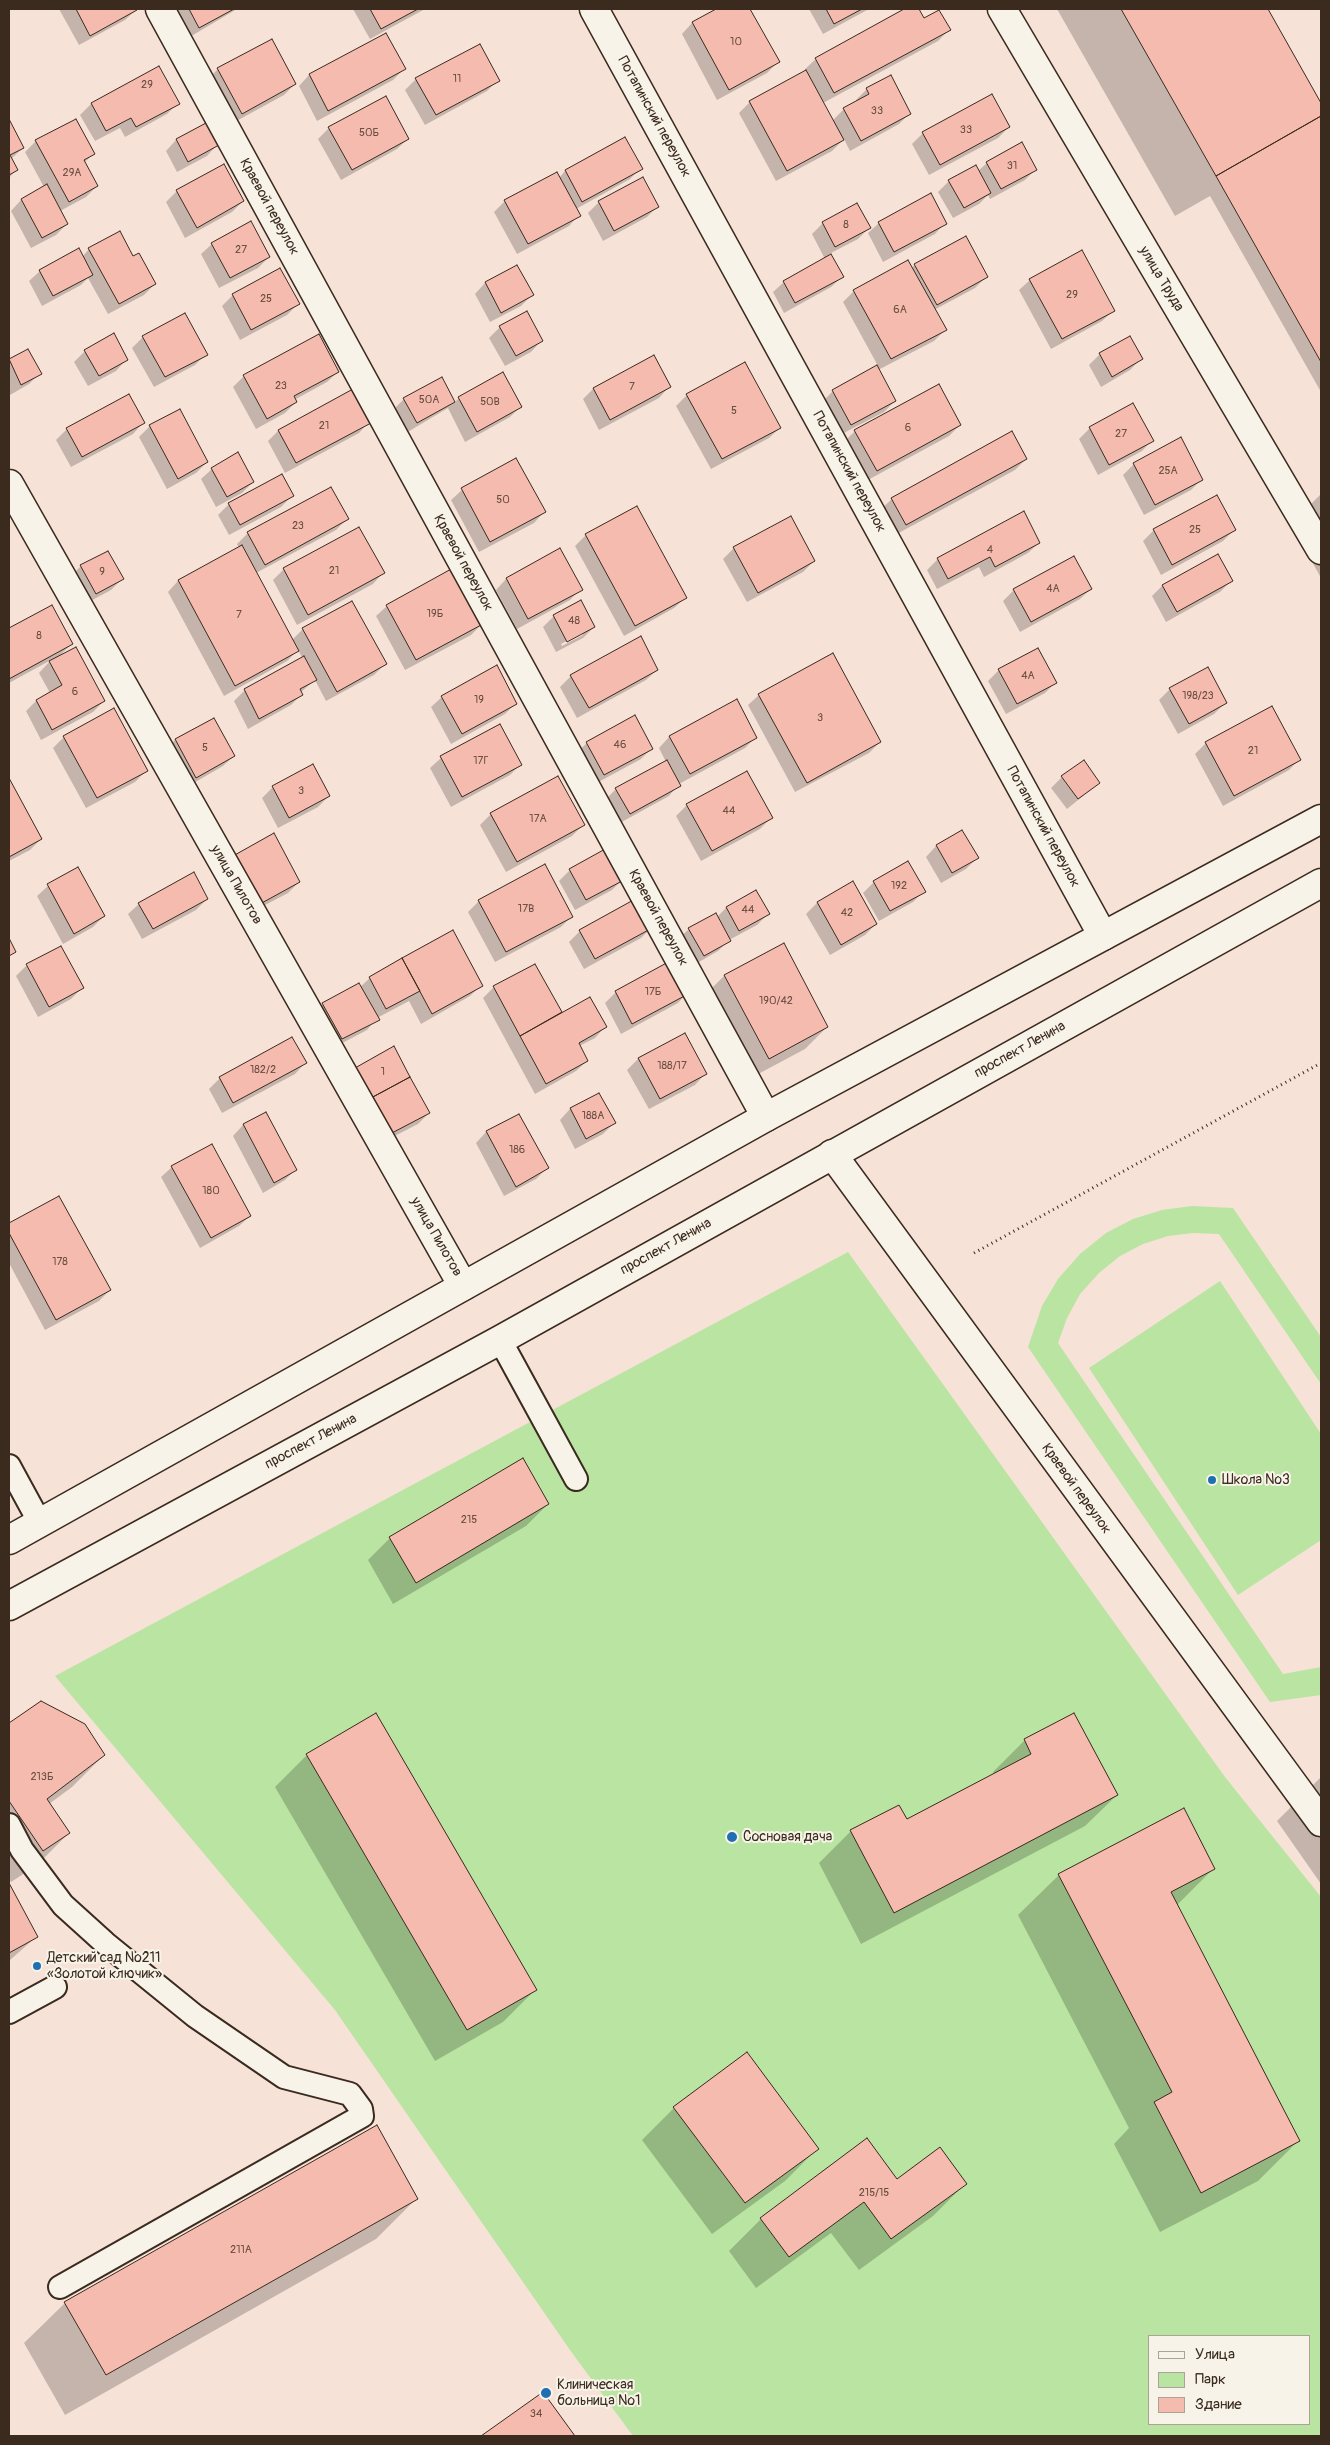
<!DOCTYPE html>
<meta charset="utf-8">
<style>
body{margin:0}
#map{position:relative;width:1330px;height:2445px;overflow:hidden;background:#f6e2d7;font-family:Pangolin,sans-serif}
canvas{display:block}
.frame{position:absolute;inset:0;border:10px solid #3b2a1e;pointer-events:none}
.legend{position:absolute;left:1148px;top:2335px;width:162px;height:90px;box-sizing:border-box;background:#f7f3e8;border:1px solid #aca397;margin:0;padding:6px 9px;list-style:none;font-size:15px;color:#3b2a1e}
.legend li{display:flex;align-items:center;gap:10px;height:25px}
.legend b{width:25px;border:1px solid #aca397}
</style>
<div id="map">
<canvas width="1330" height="2445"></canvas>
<div class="frame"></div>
<ul class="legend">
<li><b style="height:6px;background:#f7f3e8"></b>Улица</li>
<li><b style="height:14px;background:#bae4a1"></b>Парк</li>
<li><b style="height:14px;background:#f5bbaf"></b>Здание</li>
</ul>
</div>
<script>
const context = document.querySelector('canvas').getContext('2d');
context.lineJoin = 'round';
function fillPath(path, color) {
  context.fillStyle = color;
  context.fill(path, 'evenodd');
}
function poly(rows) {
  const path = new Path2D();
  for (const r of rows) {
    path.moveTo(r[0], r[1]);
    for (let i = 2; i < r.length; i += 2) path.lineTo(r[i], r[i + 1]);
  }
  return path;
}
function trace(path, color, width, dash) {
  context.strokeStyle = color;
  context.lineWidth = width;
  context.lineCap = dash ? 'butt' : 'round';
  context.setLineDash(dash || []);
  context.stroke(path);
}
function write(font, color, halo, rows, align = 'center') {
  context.font = font + ' Pangolin,sans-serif';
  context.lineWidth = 4;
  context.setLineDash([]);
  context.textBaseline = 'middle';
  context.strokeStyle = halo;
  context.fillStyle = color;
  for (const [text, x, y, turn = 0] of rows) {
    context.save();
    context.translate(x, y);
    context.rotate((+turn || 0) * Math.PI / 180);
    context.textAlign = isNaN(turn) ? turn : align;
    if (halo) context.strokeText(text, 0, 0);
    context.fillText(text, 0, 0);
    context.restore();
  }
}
fillPath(poly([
 [1192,1206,1233,1208,1321,1337,1321,1384,1219,1234,1193,1233,1168,1236,1143,1244,1120,1256,1099,1273,1080,1294,1067,1318,1058,1343,1283,1674,1321,1667,1321,1695,1270,1702,1028,1347,1042,1306,1058,1279,1080,1254,1106,1233,1133,1219,1162,1210],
 [848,1252,1225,1777,1321,1897,1321,2436,633,2436,570,2350,335,2010,55,1676],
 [1149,2336,1309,2336,1309,2424,1149,2424],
 [1220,1281,1321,1434,1321,1540,1238,1595,1089,1368]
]), '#bae4a1');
fillPath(poly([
 [59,9,135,9,136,10,125,20,79,45],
 [173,9,237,9,188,38],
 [353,9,425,9,370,39],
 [719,9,749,9,778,62,767,73,717,100,682,34,692,23],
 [809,9,869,9,823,34],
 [907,9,917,9,923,20,949,30,938,41,823,103,832,121,844,109,857,102,856,100,867,89,910,113,899,124,850,151,844,139,832,151,776,181,739,113,750,102,806,71,805,69,816,59],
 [1057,9,1266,9,1321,106,1321,392,1210,196,1175,216],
 [385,34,404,69,393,80,317,121,299,86,309,75],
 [159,67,178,103,167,114,125,137,120,128,95,141,80,115,91,104],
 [218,69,295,84,284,95,231,124,207,80],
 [416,79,498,80,487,91,425,125,405,90],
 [9,122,23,148,11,159,16,170,9,178],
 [206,125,217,145,207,156,177,172,166,151,176,140],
 [1009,127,998,138,929,175,912,144,923,133],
 [329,128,408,139,397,149,341,180,318,139],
 [625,139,641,168,630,179,576,209,579,215,569,226,517,254,494,212,505,201,559,178,565,171],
 [36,141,93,154,84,163,97,186,86,197,60,211,67,224,56,235,31,248,11,211,21,200,44,187,25,152],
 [987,163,1036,169,1025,180,990,199,988,195,979,204,953,218,938,192,949,181,978,171],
 [177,191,243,201,232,212,185,238,166,202],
 [599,202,658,206,647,217,603,241,588,213],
 [823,223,869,228,858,239,829,254,842,277,831,287,784,313,773,292,784,282,825,259,812,234],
 [879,223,945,223,935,234,883,262,868,233],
 [212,244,269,257,258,268,219,288,201,254],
 [89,249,133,258,155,284,144,295,108,314,88,278,81,285,42,306,29,281,40,271,82,257],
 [915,265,986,277,975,288,934,310,945,330,934,341,878,370,895,401,884,412,840,435,822,402,833,391,878,366,843,302,854,291,911,268],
 [517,266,532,295,521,306,490,322,475,294,485,283],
 [1030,280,1113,311,1102,321,1051,349,1019,290],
 [233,295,298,304,287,315,240,340,222,306],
 [500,327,541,341,531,352,505,366,489,338],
 [143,337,206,354,195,365,154,387,132,348],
 [28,350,40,373,29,384,10,395,9,361],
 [85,351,126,360,116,371,88,386,74,362],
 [1100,354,1141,359,1130,370,1101,387,1089,365],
 [338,372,327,382,294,400,296,402,285,413,256,429,233,387,244,376],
 [441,378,454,403,459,398,520,407,510,417,465,442,448,408,406,433,393,410,404,399],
 [669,387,659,398,599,430,583,399,593,389],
 [687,395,780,428,769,438,711,469,676,406],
 [1133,405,1152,440,1142,451,1098,475,1079,439,1090,428],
 [369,422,359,433,285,473,268,441,278,431],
 [143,423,133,434,71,467,56,440,67,429],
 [960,425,949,436,866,481,844,442,855,431],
 [150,426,207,462,196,473,167,489,139,437],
 [1026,459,1015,470,895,535,881,509,892,499],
 [1134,464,1202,479,1191,490,1144,515,1123,475],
 [212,469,253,482,242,493,216,507,201,479],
 [330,488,347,519,336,530,256,573,292,640,303,629,385,664,374,675,326,701,315,680,300,693,302,694,291,705,248,729,234,701,245,690,303,659,298,650,287,661,224,696,168,592,178,581,239,548,237,544,248,533],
 [462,490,544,512,534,523,479,552,451,500],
 [1321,494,1321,578,1291,524],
 [292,496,281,507,229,535,218,515,229,504],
 [1023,513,1039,543,1028,553,984,577,979,567,937,589,927,570,938,559],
 [1154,530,1234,530,1223,541,1161,575,1143,541],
 [586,535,685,598,674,608,624,636,575,546],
 [734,548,814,561,803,572,747,602,723,559],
 [81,566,122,579,111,590,85,604,70,577],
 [284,569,383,573,373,584,297,625,273,580],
 [506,579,581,589,570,600,517,629,496,590],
 [1231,581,1220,592,1166,622,1152,596,1162,586],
 [1091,589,1080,599,1020,632,1003,601,1014,590],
 [52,606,72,644,59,656,104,701,93,712,41,740,26,711,36,701,50,693,39,673,51,660,9,683,9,630],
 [387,606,482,624,471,635,405,670,376,616],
 [554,616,594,627,583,638,556,652,543,627],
 [583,632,583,635,562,646,561,644],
 [657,670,646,680,577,718,560,687,571,676],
 [999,670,1056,682,1045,693,1006,714,988,681],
 [1170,689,1225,703,1214,714,1178,734,1159,700],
 [759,695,880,742,869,753,795,792,748,705],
 [442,697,516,703,505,714,451,744,431,707],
 [736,701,756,737,745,748,679,784,669,796,618,824,605,800,616,789,666,762,659,748,669,737],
 [214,719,234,756,223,766,185,788,165,751,175,740],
 [64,737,146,771,135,782,86,808,53,748],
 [587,743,652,748,641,759,593,785,576,753],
 [1206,743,1299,760,1289,770,1223,806,1195,754],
 [441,758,521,764,510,775,451,807,430,768],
 [1062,777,1099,783,1067,809,1051,788],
 [9,781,41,839,30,850,9,861],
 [273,787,329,796,318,807,278,828,262,798],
 [687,805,771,818,760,829,701,861,676,816],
 [491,814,583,825,572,836,506,872,480,825],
 [962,832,977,858,966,869,941,883,926,857,936,846],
 [544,866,572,916,561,927,495,962,468,912,479,901],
 [223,868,299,882,288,893,248,914],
 [77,869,104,916,93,927,63,944,37,896,48,886],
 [570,870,623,879,612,890,575,910,559,881],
 [874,882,924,891,913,902,879,921,863,893],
 [852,883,876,924,865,935,830,955,806,914,817,903],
 [207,899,196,910,142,939,128,914,139,904],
 [726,908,768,914,757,925,729,940,718,951,692,966,678,939,689,929,717,917],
 [652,927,641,938,584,969,569,942,580,931],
 [783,944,827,1027,805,1049,747,1080,702,998,724,976],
 [27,965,82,988,71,999,38,1017,16,976],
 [535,965,561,1014,605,1027,595,1038,579,1046,587,1061,576,1071,535,1094,483,998,494,987],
 [370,978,481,985,470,996,421,1024,409,1001,377,1018,367,1030,331,1049,312,1015,323,1004,360,987],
 [616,992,688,992,678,1003,621,1034,605,1003],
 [684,1035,705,1074,695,1085,649,1109,627,1070,638,1059],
 [292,1038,305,1063,295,1074,222,1113,209,1089,220,1078],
 [355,1069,429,1113,418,1124,379,1144],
 [599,1094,614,1123,603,1134,575,1149,560,1120,570,1109],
 [265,1114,295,1170,285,1180,263,1193,233,1136,243,1125],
 [518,1115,547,1168,536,1179,504,1196,476,1143,486,1132],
 [172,1167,250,1216,239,1226,200,1248,161,1177],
 [59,1198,110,1290,99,1301,45,1330,9,1263,9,1225],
 [548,1504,526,1526,393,1604,368,1560,390,1538],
 [41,1703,104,1755,72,1787,49,1804,69,1833,37,1865,11,1882,9,1879,9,1724],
 [1025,1740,1117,1795,1085,1826,861,1944,819,1863,851,1831,906,1821,994,1775,993,1772],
 [307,1755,535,1990,503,2022,435,2061,275,1787],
 [1321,1777,1321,1884,1277,1821],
 [1214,1868,1176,1906,1298,2141,1258,2181,1160,2232,1114,2144,1129,2128,1018,1915,1059,1875],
 [9,1886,36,1937,9,1961],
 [747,2054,817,2149,785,2181,712,2234,642,2140,674,2108],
 [866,2140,896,2180,965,2184,933,2216,859,2270,831,2233,756,2288,729,2251,761,2219],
 [417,2198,376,2239,65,2415,24,2343,65,2303],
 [543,2394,574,2436,484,2436]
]), '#0003');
const building = poly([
 [76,9,137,9,137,10,90,36,76,9],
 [189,9,234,9,199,28,189,9],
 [370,9,418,9,381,29,370,9],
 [716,9,750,9,780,62,729,90,692,22,716,9],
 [826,9,862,9,834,24,826,9],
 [904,9,919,9,924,18,939,10,951,30,834,93,815,58,904,9],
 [1121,9,1268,9,1321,103,1321,116,1216,176,1121,9],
 [386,33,406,69,328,111,309,74,386,33],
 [272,39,296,84,242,114,217,68,272,39],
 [480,44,500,81,436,115,415,78,480,44],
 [159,66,180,104,136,127,131,118,106,131,91,103,159,66],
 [806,70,844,140,787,171,749,101,806,70],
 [891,75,911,114,861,141,843,108,869,94,866,88,891,75],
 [992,94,1010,127,940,165,922,132,992,94],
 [386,96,409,139,352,170,328,127,386,96],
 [1321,116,1321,362,1216,176,1321,116],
 [9,119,24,148,10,155,18,170,9,175,9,119],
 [76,119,95,154,84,160,98,186,69,202,35,140,76,119],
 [206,123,219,145,188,162,176,139,206,123],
 [625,137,643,169,582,202,565,170,625,137],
 [1022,142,1037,170,1001,189,986,162,1022,142],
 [224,164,244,201,197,228,176,190,224,164],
 [976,165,991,193,964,208,948,180,976,165],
 [557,172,581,216,528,244,504,200,557,172],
 [643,177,659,207,614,231,598,201,643,177],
 [47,184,68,224,42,238,21,199,47,184],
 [931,193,947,224,894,252,878,222,931,193],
 [857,203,871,228,835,247,822,222,857,203],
 [251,221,270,257,230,278,211,243,251,221],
 [120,231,133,256,139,253,156,284,119,304,88,248,120,231],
 [966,236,988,277,937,305,914,264,966,236],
 [79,248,93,275,53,296,39,270,79,248],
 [1082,250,1115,311,1062,339,1029,279,1082,250],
 [831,254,844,277,795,303,783,281,831,254],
 [908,260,947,330,891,359,853,290,908,260],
 [517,265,534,295,501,313,485,282,517,265],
 [280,268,300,304,251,330,232,294,280,268],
 [527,311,543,341,516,356,499,326,527,311],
 [185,313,208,355,165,377,142,336,185,313],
 [114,333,128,360,99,376,84,350,114,333],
 [319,334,339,372,294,396,297,402,267,419,243,375,319,334],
 [1130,336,1143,359,1112,377,1099,353,1130,336],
 [28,349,42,374,21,385,9,359,28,349],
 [654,355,671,387,610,420,593,388,654,355],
 [745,362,781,428,722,459,686,394,745,362],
 [877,365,896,401,851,425,832,390,877,365],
 [503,372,522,407,477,432,458,397,503,372],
 [442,377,455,402,417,423,403,398,442,377],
 [939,384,961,425,877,471,854,430,939,384],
 [353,389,371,423,296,463,278,430,353,389],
 [129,394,145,423,82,457,66,428,129,394],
 [1133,403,1154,441,1109,465,1089,427,1133,403],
 [180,409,208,462,178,479,149,425,180,409],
 [1012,431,1027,459,906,525,891,498,1012,431],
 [1181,437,1203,480,1155,505,1133,463,1181,437],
 [238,452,254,482,227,497,211,468,238,452],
 [516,458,546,512,490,542,461,488,516,458],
 [282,474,294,496,240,525,228,503,282,474],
 [331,487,349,519,265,565,247,532,331,487],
 [1217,495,1236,530,1172,565,1153,529,1217,495],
 [637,506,687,598,635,626,585,534,637,506],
 [1024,511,1040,543,995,567,990,557,948,579,937,558,1024,511],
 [791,516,815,561,758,593,733,547,791,516],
 [359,527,385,573,308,615,283,568,359,527],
 [242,545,299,651,235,686,178,580,242,545],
 [560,548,583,590,528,619,506,578,560,548],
 [108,551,124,579,96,594,80,565,108,551],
 [1218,554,1233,581,1177,612,1162,585,1218,554],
 [1074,556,1092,589,1031,622,1013,589,1074,556],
 [453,568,483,624,416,660,386,605,453,568],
 [581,600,595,627,567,642,553,615,581,600],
 [352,601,387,664,337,692,302,628,352,601],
 [52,605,73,644,9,679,9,628,52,605],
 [641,636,658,670,589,708,570,675,641,636],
 [76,647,105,701,52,730,36,700,62,685,49,661,76,647],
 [1038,648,1057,683,1017,704,998,669,1038,648],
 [833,653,881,742,807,783,758,694,833,653],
 [304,656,317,680,300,689,303,695,259,719,244,689,304,656],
 [497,665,517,704,462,734,441,696,497,665],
 [1208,667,1227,703,1189,724,1169,688,1208,667],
 [737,699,757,738,690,774,669,736,737,699],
 [1272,706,1301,760,1234,796,1205,742,1272,706],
 [114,708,148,771,97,798,63,736,114,708],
 [635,715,653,749,604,775,586,742,635,715],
 [214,718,235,756,196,778,175,739,214,718],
 [500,724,522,765,462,797,440,756,500,724],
 [667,760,681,786,630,814,615,788,667,760],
 [1084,760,1100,783,1078,799,1061,776,1084,760],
 [313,764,330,796,289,818,272,786,313,764],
 [747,771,773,818,712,851,686,804,747,771],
 [558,776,585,825,517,862,490,813,558,776],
 [9,778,42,839,9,857,9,778],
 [962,830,979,858,952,873,936,845,962,830],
 [274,833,300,882,260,904,233,856,274,833],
 [607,848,624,880,586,900,569,869,607,848],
 [908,861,926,892,890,911,873,881,908,861],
 [545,864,573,917,506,952,478,900,545,864],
 [78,867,105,916,74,934,47,884,78,867],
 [194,872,208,899,153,929,138,903,194,872],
 [853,881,877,924,841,945,817,902,853,881],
 [756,890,770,914,739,931,726,907,756,890],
 [637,898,654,927,595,959,579,930,637,898],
 [716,913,731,941,704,956,688,928,716,913],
 [453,930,483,986,432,1014,402,958,453,930],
 [9,938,16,952,9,956,9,938],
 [784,943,828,1027,769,1059,724,975,784,943],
 [61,946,84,988,49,1007,26,964,61,946],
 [402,958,420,991,386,1009,369,977,402,958],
 [672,960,690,993,632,1024,615,991,672,960],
 [535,964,562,1012,520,1036,493,986,535,964],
 [359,983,380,1020,342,1039,322,1003,359,983],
 [590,997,607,1027,579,1043,588,1061,546,1084,520,1036,590,997],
 [685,1033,707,1074,660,1099,638,1058,685,1033],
 [292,1037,307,1063,233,1103,219,1077,292,1037],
 [394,1046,410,1077,371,1098,355,1068,394,1046],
 [410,1077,430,1113,390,1134,371,1098,410,1077],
 [599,1093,616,1123,586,1139,570,1108,599,1093],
 [266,1112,297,1170,274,1183,243,1124,266,1112],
 [519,1114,549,1168,516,1187,486,1131,519,1114],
 [212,1144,251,1216,211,1238,171,1166,212,1144],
 [59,1196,111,1290,56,1320,9,1233,9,1223,59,1196],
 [523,1458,549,1504,416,1583,389,1537,523,1458],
 [41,1701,85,1724,105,1755,47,1799,70,1833,43,1851,9,1801,9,1723,41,1701],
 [376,1713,537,1990,467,2030,306,1754,376,1713],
 [1074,1713,1118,1795,894,1913,850,1830,899,1805,907,1819,1031,1754,1024,1739,1074,1713],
 [1184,1808,1215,1869,1171,1892,1300,2141,1201,2193,1154,2102,1172,2092,1058,1874,1184,1808],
 [9,1883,38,1937,9,1953,9,1883],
 [747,2052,819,2149,745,2203,673,2107,747,2052],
 [377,2125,418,2199,106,2375,64,2302,377,2125],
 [867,2138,897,2179,940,2147,967,2184,891,2239,864,2202,789,2257,760,2218,867,2138],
 [543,2392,575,2436,481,2436,543,2392]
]);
fillPath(building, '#f5bbaf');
trace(building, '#3b2a1e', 1);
const lane = poly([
 [500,1340,576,1479],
 [9,1466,40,1523],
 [9,1825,22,1850,63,1905,105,1943,195,2016,284,2077,350,2094,361,2109,362,2116,60,2287],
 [9,2012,55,1987]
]);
const street = poly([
 [160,9,766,1117],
 [594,9,1103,936],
 [1002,9,1321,550],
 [9,484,463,1286],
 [832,1154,1321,1822]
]);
const secondary = poly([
 [9,1540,766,1117,1321,819],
 [9,1606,500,1340,1321,883]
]);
trace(lane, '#3b2a1e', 26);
trace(street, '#3b2a1e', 31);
trace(secondary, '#3b2a1e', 31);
trace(poly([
 [974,1253,1321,1063]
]), '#3b2a1e', 3, [1, 4]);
trace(lane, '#f7f3e8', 22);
trace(street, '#f7f3e8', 28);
trace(secondary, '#f7f3e8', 28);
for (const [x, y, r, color] of [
 [1212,1480,5,"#1f6fb2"],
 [732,1837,6,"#1f6fb2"],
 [37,1966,5,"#1f6fb2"],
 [546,2393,6,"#1f6fb2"]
]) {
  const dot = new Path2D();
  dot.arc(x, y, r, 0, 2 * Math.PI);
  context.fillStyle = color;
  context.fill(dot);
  trace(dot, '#f7f3e8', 2);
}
write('11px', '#6a4e42', null, [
 ["10",736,42],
 ["11",457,79],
 ["29",147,85],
 ["33",877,111],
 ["33",966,130],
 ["50Б",369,133],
 ["31",1012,166],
 ["29А",72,173],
 ["8",846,225],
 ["27",241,250],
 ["29",1072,295],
 ["25",266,299],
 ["6А",900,310],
 ["23",281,386],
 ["7",632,387],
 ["50А",429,400],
 ["50В",490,402],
 ["5",734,411],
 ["21",324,426],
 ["6",908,428],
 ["27",1121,434],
 ["25А",1168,471],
 ["50",503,500],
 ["23",298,526],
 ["25",1195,530],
 ["4",990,550],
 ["21",334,571],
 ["9",102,572],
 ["4А",1053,589],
 ["19Б",435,614],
 ["7",239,615],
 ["48",574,621],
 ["8",39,636],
 ["4А",1028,676],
 ["6",75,692],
 ["198/23",1198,696],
 ["19",479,700],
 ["3",820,718],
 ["46",620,745],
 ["5",205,748],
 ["21",1253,751],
 ["17Г",481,761],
 ["3",301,791],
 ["44",729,811],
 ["17А",538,819],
 ["192",899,886],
 ["17В",526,909],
 ["44",748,910],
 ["42",847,913],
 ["17Б",653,992],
 ["190/42",776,1001],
 ["188/17",672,1066],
 ["182/2",263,1070],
 ["1",383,1072],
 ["188А",593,1116],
 ["186",517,1150],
 ["180",211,1191],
 ["178",60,1262],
 ["215",469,1520],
 ["213Б",42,1777],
 ["215/15",874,2193],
 ["211А",241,2250],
 ["34",536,2414]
]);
write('14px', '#3b2a1e', '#f7f3e8', [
 ["Потапинский переулок",654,117,61],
 ["Краевой переулок",269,207,61],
 ["улица Труда",1161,279,59],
 ["Потапинский переулок",849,472,61],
 ["Краевой переулок",463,563,61],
 ["Потапинский переулок",1043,827,61],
 ["улица Пилотов",236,885,60],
 ["Краевой переулок",658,918,61],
 ["проспект Ленина",1020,1050,-29],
 ["улица Пилотов",436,1237,60],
 ["проспект Ленина",666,1247,-29],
 ["проспект Ленина",311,1442,-28],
 ["Краевой переулок",1076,1489,54]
]);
write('14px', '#3b2a1e', '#f7f3e8', [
 ["Школа №3",1222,1480],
 ["Сосновая дача",743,1837],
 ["Детский сад №211",47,1958],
 ["«Золотой ключик»",47,1974],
 ["Клиническая",557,2385],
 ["больница №1",557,2401]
], 'left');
</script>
